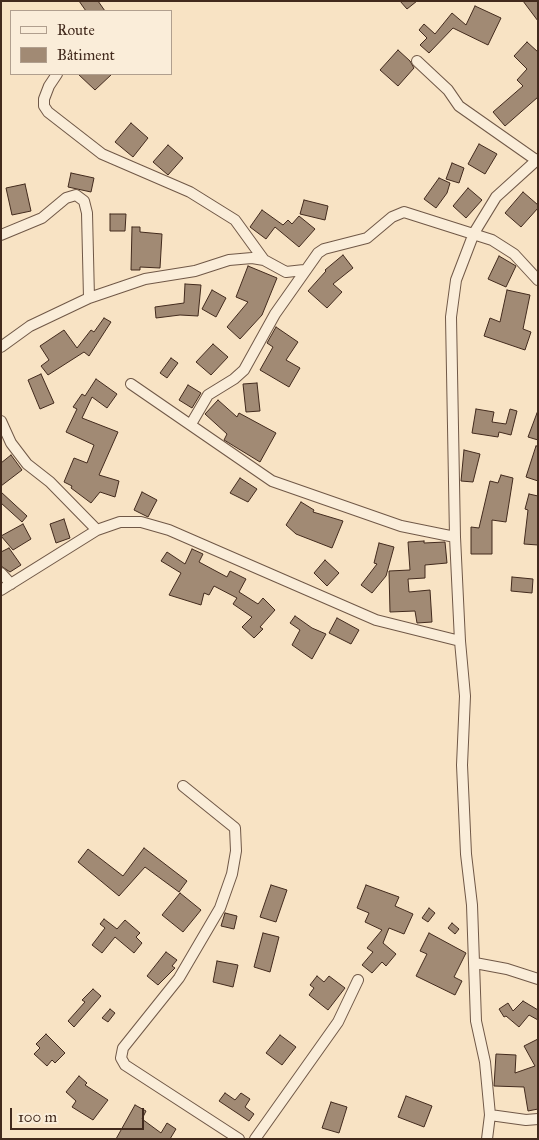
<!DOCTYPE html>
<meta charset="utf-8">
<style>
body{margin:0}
#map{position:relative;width:539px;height:1140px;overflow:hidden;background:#f8e3c4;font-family:"IM FELL Great Primer",serif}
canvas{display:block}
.frame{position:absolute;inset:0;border:2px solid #422a1d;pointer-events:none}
.legend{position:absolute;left:10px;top:10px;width:162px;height:65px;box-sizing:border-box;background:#faedd9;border:1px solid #b09f8e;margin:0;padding:6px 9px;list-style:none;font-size:15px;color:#422a1d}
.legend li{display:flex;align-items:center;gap:10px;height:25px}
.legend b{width:25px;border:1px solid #b09f8e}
.scale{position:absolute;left:10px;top:1108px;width:134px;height:22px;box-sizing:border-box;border:2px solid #422a1d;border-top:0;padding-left:6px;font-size:15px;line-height:18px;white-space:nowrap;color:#422a1d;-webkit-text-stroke:4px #faedd9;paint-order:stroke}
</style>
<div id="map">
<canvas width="539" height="1140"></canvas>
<div class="frame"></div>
<ul class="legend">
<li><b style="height:6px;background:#faedd9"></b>Route</li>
<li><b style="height:14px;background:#a18a74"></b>Bâtiment</li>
</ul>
<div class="scale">100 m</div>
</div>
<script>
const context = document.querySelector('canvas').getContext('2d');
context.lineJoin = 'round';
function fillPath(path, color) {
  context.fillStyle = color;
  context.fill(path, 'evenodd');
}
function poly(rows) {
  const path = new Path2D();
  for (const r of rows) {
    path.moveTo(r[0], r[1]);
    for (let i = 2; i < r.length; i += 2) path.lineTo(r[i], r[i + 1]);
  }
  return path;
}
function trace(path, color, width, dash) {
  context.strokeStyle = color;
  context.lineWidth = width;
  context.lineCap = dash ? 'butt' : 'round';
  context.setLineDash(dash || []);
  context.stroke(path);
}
const building = poly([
 [79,1,98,1,105,11,86,11,79,1],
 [400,1,417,1,407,9,400,1],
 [523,1,538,1,538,21,523,1],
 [475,6,501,18,488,45,453,28,429,53,420,45,427,38,419,30,424,24,435,34,452,13,466,25,475,6],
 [527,42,538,52,538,97,505,126,493,112,523,86,517,80,527,69,514,56,527,42],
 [398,50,410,61,414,68,398,86,380,70,398,50],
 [78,74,112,74,95,90,78,74],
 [131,123,148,138,133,157,115,142,131,123],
 [479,144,497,154,485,174,468,164,479,144],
 [168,145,183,158,168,175,153,162,168,145],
 [452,163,464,168,459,183,446,179,452,163],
 [71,173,94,178,91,192,68,187,71,173],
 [439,178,450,183,447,193,436,208,424,199,439,178],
 [25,184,31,211,12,215,6,188,25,184],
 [468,188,482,200,466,218,453,206,468,188],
 [523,192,538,205,538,208,521,227,505,213,523,192],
 [304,200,328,206,325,220,300,214,304,200],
 [262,210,283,225,288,220,292,224,299,216,315,229,299,247,275,227,266,239,250,227,262,210],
 [110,214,126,214,125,231,110,231,110,214],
 [132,227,140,227,140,232,162,234,160,268,140,267,140,270,131,270,132,227],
 [343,255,353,268,333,284,342,292,327,308,308,291,326,271,325,270,343,255],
 [499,256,516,266,506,287,488,279,499,256],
 [248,266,277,278,262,315,240,339,227,327,248,302,236,297,248,266],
 [185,284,201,285,198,316,180,315,156,318,155,307,184,303,185,284],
 [212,290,226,298,216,317,202,309,212,290],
 [507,290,530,295,523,329,531,332,525,350,484,336,490,318,500,322,507,290],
 [104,318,111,322,89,356,84,352,48,375,41,366,49,360,40,346,64,330,77,348,91,330,94,332,104,318],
 [276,327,298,342,286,360,300,368,289,387,260,370,273,347,267,343,276,327],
 [213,344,228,357,211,375,196,362,213,344],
 [171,358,178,363,167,378,160,373,171,358],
 [41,374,54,403,40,409,28,380,41,374],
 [96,379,117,394,107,408,92,397,82,418,118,432,99,475,119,481,115,497,100,492,91,503,71,488,72,486,64,482,74,458,87,463,94,445,66,432,77,409,73,407,82,394,85,396,96,379],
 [257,383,260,411,246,412,243,384,257,383],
 [188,385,201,393,192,408,179,400,188,385],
 [218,400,237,417,239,413,276,433,260,462,224,440,227,434,205,414,218,400],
 [476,409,494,412,492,422,506,424,510,409,517,411,511,435,499,432,498,437,472,433,476,409],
 [537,413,538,413,538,440,528,437,537,413],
 [536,446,538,446,538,481,526,477,536,446],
 [464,450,480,454,473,482,461,481,464,450],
 [11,455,22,470,1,486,1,463,11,455],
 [501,475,513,478,506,522,492,520,492,554,471,554,471,527,479,528,490,481,498,483,501,475],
 [240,478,257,489,248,502,230,493,240,478],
 [1,492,27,516,22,522,1,503,1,492],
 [142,492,157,500,148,517,134,510,142,492],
 [529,494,538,496,538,545,524,544,528,510,525,509,529,494],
 [301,502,314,510,313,512,343,521,332,548,296,534,286,525,301,502],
 [64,519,70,538,56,543,50,524,64,519],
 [23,524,31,539,13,550,1,536,23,524],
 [424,541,424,543,445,542,447,563,425,565,425,578,408,579,409,592,430,590,432,622,417,623,415,611,390,612,389,571,410,570,408,542,424,541],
 [379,543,394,547,386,576,372,593,361,585,377,564,374,563,379,543],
 [9,548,21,565,10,572,1,566,1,552,9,548],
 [192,549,203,554,199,562,227,577,230,571,246,579,239,592,258,604,263,598,275,610,260,627,263,629,254,638,242,627,252,617,233,604,237,598,214,586,209,595,204,593,201,605,169,595,181,573,161,561,167,552,185,564,192,549],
 [325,560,339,573,327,586,314,573,325,560],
 [512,577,533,579,532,593,511,591,512,577],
 [295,616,312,628,326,634,312,659,292,645,300,630,290,623,295,616],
 [337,618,359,630,351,644,329,633,337,618],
 [144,848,187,881,179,892,145,867,119,896,78,862,88,849,123,876,144,848],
 [271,885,287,890,276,922,260,917,271,885],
 [366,885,399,897,395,906,413,914,404,934,389,928,383,943,396,954,386,966,382,962,372,973,362,965,373,952,367,948,382,930,365,922,369,913,357,908,366,885],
 [180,893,201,910,183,932,162,915,180,893],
 [429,908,435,913,428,922,422,918,429,908],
 [225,913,237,916,234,929,221,926,225,913],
 [104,919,117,929,125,920,140,933,136,937,142,943,134,953,115,937,102,953,92,945,105,928,100,924,104,919],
 [452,923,459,929,455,934,448,928,452,923],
 [263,933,279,937,270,972,254,967,263,933],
 [429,933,466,953,454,977,462,981,455,995,416,976,427,954,420,951,429,933],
 [166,952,177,960,172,966,175,968,158,985,147,976,166,952],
 [217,961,238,965,233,987,213,982,217,961],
 [317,976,324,982,329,976,345,988,328,1010,309,995,314,988,310,985,317,976],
 [93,989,101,996,74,1027,68,1021,85,1002,82,1000,93,989],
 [523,1001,538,1010,538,1020,529,1015,519,1027,506,1016,504,1017,499,1009,508,1003,513,1011,523,1001],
 [110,1009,115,1013,108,1022,102,1018,110,1009],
 [46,1034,65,1053,55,1063,52,1060,47,1066,34,1054,40,1048,36,1044,46,1034],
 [280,1035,296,1047,282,1065,266,1053,280,1035],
 [538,1039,538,1109,528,1111,524,1087,494,1086,496,1054,516,1055,515,1073,535,1066,524,1046,538,1039],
 [79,1076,87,1083,85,1085,108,1100,93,1120,72,1107,76,1101,66,1092,79,1076],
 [225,1093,235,1100,241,1093,250,1099,245,1107,254,1114,249,1121,219,1101,225,1093],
 [406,1096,432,1106,424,1127,398,1117,406,1096],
 [331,1102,347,1107,339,1133,322,1128,331,1102],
 [135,1105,146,1111,142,1119,161,1133,167,1123,176,1129,170,1139,116,1139,135,1105]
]);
fillPath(building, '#a18a74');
trace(building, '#422a1d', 1);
const minor = poly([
 [417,61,448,90,459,106,536,160],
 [57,74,49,86,44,99,44,106,48,112,102,154,190,192,235,220,264,260],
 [1,235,42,218,66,198,76,195,84,201,87,213,89,298],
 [1,347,30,326,89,298,145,279,195,271,229,260,252,258,264,260,286,272,304,270],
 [131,384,272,481,401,526,455,537],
 [1,421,11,443,27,464,50,482,97,530],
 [191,424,208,395,234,379,244,370,275,314,318,253,324,249,367,238,392,217,404,212,492,240,514,254,538,280],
 [1,573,11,584],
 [1,590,97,530,120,522,141,522,169,530,376,620,460,641],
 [183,786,235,828,236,851,232,874,220,908,179,978,123,1048,121,1058,125,1065,239,1139],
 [475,963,507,969,538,979],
 [490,1115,526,1120,538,1119],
 [255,1139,338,1022,358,980],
 [487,1139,490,1115,485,1062,476,1021,472,905,466,854,462,765,465,696,460,641,455,537,451,317,456,280,474,233,496,197,538,159]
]);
trace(minor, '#705847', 12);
trace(minor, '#faedd9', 10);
</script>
